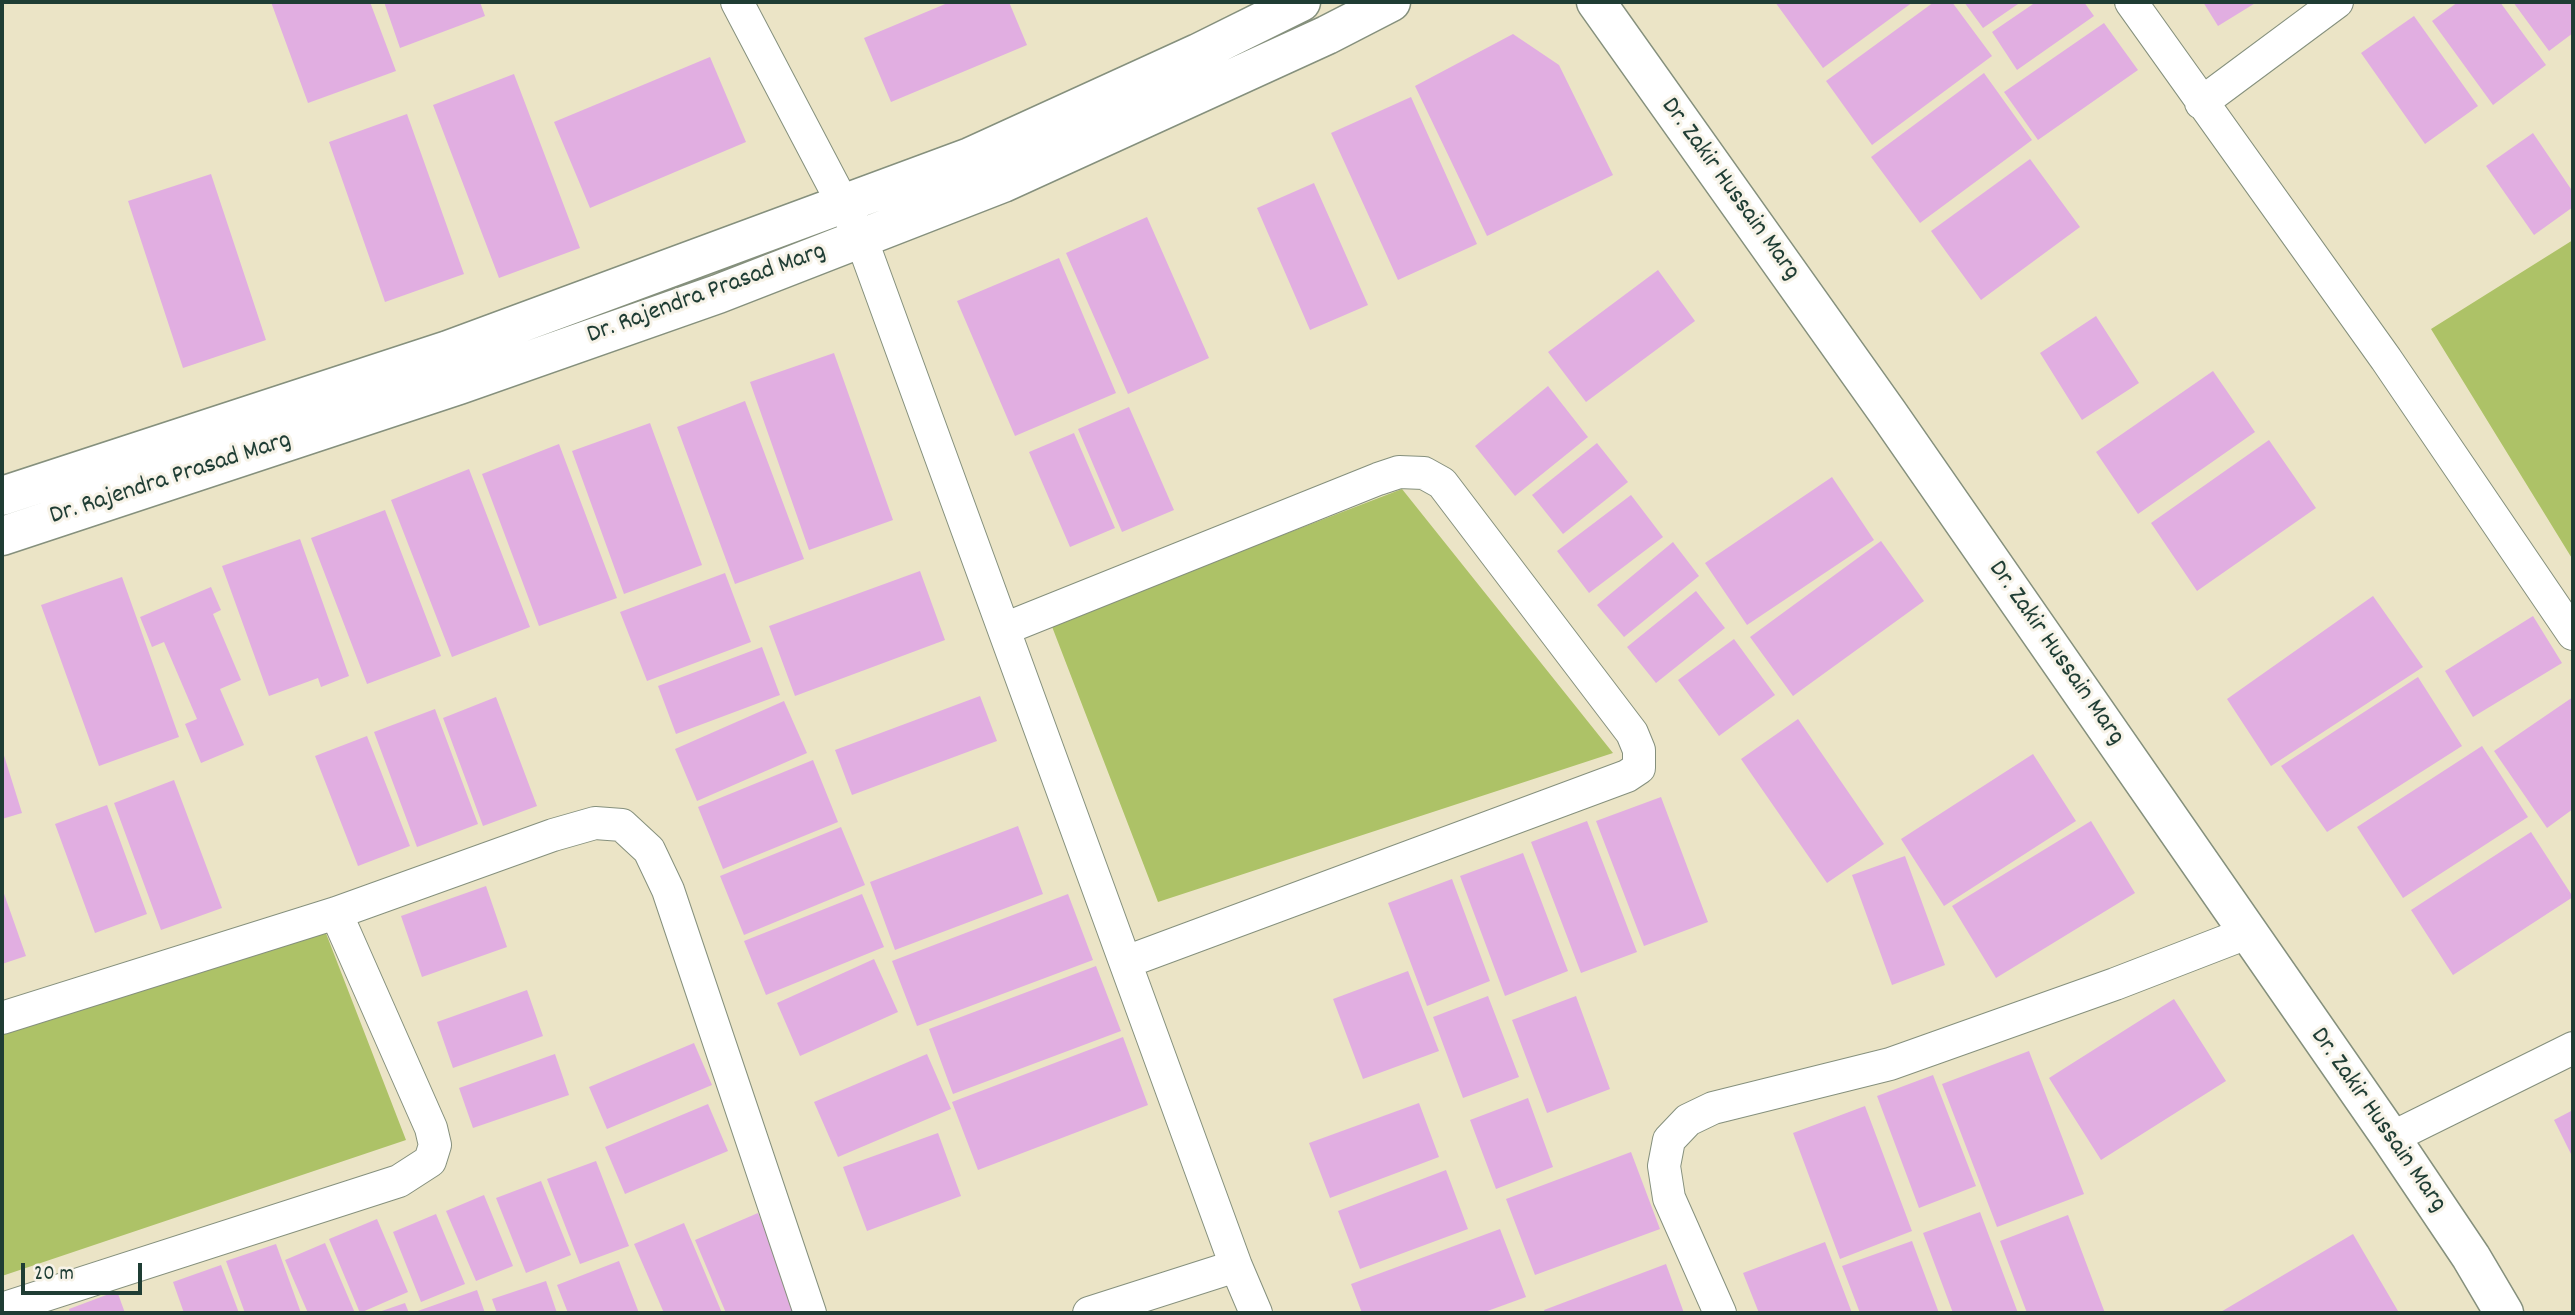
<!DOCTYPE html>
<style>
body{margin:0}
#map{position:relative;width:2575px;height:1315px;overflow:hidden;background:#ebe4c6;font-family:Dekko,sans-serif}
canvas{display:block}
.frame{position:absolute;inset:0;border:4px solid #1f3d34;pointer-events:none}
.scale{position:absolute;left:21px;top:1263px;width:121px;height:32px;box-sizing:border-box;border:4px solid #1f3d34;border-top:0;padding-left:9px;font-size:21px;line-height:24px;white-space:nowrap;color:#1f3d34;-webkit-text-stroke:5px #f7f3e8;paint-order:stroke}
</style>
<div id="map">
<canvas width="2575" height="1315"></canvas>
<div class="frame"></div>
<div class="scale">20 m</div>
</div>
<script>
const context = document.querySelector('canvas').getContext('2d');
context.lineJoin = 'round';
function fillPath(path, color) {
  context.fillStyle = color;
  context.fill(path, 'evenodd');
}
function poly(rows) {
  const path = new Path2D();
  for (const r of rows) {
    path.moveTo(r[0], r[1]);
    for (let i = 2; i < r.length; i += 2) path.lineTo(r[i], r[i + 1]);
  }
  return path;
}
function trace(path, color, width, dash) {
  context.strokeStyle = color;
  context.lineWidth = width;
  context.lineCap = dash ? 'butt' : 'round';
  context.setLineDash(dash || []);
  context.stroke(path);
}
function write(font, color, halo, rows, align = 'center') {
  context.font = font + ' Dekko,sans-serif';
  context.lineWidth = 6;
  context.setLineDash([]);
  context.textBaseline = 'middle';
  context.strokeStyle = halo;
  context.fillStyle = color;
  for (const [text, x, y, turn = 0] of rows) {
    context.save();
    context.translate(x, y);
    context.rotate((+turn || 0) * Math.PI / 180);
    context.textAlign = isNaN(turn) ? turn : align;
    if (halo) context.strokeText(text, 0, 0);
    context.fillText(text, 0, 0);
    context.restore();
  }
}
fillPath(poly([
 [2573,240,2573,560,2431,329],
 [1402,489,1613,753,1158,902,1051,624],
 [322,923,406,1140,2,1276,2,1033]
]), '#adc267');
fillPath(poly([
 [271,2,370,2,396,71,308,103],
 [384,2,480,2,485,16,400,48],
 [950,2,1009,2,1027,45,891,102,864,38],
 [1775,2,1913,2,1823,68],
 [1934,2,1952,2,1992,56,1872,145,1826,81],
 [1964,2,2021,2,1983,28],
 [2036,2,2084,2,2094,16,2017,70,1992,32],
 [2203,2,2257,2,2218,26],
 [2458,2,2500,2,2546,65,2493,105,2432,21],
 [2513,2,2573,2,2573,33,2549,51],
 [2414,16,2478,106,2425,144,2361,53],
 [2104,23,2138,70,2038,140,2004,92],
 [1513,34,1559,65,1613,175,1487,236,1415,86],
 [710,57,746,142,590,208,554,122],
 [1984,73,2032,140,1920,223,1871,157],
 [514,74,580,248,499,278,433,105],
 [1411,97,1477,244,1398,280,1331,133],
 [407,114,464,274,385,302,329,142],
 [2533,133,2573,192,2573,207,2534,235,2486,166],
 [2030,159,2080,227,1981,300,1931,231],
 [211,174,266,340,183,368,128,201],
 [1314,183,1368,305,1310,330,1257,208],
 [1147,217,1209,358,1128,394,1066,253],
 [1059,258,1116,393,1015,436,957,301],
 [1658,270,1695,321,1586,402,1548,352],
 [2096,316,2139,383,2082,420,2040,353],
 [834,353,893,520,809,550,750,382],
 [2213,371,2255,432,2138,514,2096,452],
 [1548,386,1588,437,1515,496,1475,446],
 [745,401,804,559,735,584,677,427],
 [1129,407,1174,510,1122,532,1078,429],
 [650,423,702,565,624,594,572,451],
 [1074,433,1115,528,1070,547,1029,452],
 [2269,440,2316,508,2197,591,2151,523],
 [1597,443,1628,482,1563,534,1532,495],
 [559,444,617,598,539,626,482,474],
 [469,469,530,627,452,657,391,500],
 [1832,477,1874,540,1747,625,1705,563],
 [1631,495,1663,537,1589,593,1557,551],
 [385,510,441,656,367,684,311,538],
 [300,539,349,676,321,687,318,678,269,696,222,566],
 [1881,541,1924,601,1793,696,1750,637],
 [1673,542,1699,576,1624,637,1597,605],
 [920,571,945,640,795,696,769,626],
 [725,573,751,642,647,681,620,612],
 [122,577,179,737,99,766,41,605],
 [211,587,221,610,213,614,241,680,220,689,244,745,201,763,185,724,197,719,164,642,152,647,140,617],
 [1696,591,1725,628,1656,683,1627,647],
 [2373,596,2423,667,2271,766,2227,699],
 [2533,616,2562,663,2473,717,2445,671],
 [1734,639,1775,695,1719,736,1678,680],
 [762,647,780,695,676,734,658,686],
 [2418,677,2462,746,2327,832,2281,766],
 [980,696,997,741,852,795,835,750],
 [496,697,537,806,483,826,443,718],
 [2573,697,2573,809,2547,828,2494,751],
 [784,701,807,753,697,801,675,749],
 [435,709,478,824,417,847,374,732],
 [1798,719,1884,844,1827,883,1741,759],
 [367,736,410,846,358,866,315,756],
 [2482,746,2528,817,2403,898,2357,827],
 [2,749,22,813,2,819],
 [2033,754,2076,821,1944,906,1901,839],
 [813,760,838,822,723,869,698,807],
 [174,780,222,908,161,930,114,803],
 [1661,797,1708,922,1644,946,1596,821],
 [107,805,147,914,95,933,55,824],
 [1587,821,1637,952,1581,973,1531,842],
 [2091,821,2135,893,1996,978,1952,906],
 [1018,826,1043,894,895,950,870,882],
 [841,827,865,885,744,935,720,876],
 [2531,832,2573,897,2453,975,2411,910],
 [1523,853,1568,971,1505,996,1460,876],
 [1905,856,1945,965,1892,985,1852,875],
 [1452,879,1490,981,1427,1006,1388,903],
 [486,886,507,947,422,977,401,916],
 [2,888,26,956,2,964],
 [862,894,884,947,766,995,744,941],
 [1068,894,1093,960,917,1026,892,961],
 [874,959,898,1012,800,1056,777,1003],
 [1096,966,1121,1031,953,1094,929,1029],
 [1408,971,1439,1051,1363,1079,1333,999],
 [527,990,543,1036,453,1068,437,1022],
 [1488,996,1519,1077,1463,1098,1433,1017],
 [1576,996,1610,1089,1547,1113,1512,1020],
 [2174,999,2226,1081,2101,1160,2049,1078],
 [1123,1037,1148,1105,978,1170,952,1102],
 [694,1043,712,1085,607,1129,589,1087],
 [2029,1051,2084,1194,1997,1227,1942,1084],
 [555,1054,569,1095,473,1128,459,1088],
 [927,1054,951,1109,838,1157,814,1102],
 [1933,1075,1976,1186,1919,1208,1877,1096],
 [1528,1098,1553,1167,1496,1189,1470,1120],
 [1419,1103,1439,1157,1330,1198,1309,1143],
 [708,1104,728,1151,625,1194,605,1147],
 [1865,1106,1912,1231,1840,1259,1793,1133],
 [2573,1110,2573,1158,2554,1120],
 [938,1133,961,1196,867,1231,843,1167],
 [1631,1152,1660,1229,1535,1275,1506,1199],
 [596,1161,629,1246,580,1264,547,1179],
 [1446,1170,1468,1229,1360,1269,1338,1211],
 [541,1181,571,1255,526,1273,496,1198],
 [484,1195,513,1266,476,1281,446,1211],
 [1980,1212,2018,1313,1953,1313,1923,1233],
 [758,1213,800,1313,726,1313,695,1240],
 [436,1214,465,1284,421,1302,393,1232],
 [2068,1215,2105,1313,2027,1313,2000,1241],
 [377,1219,408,1292,360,1313,329,1239],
 [684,1223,722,1313,664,1313,634,1244],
 [1500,1229,1526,1297,1482,1313,1362,1313,1351,1284],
 [2353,1234,2398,1311,2395,1313,2219,1313],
 [1912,1241,1939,1313,1860,1313,1842,1266],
 [1825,1242,1852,1313,1759,1313,1743,1273],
 [325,1243,355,1313,308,1313,285,1260],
 [276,1244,301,1313,245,1313,226,1261],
 [619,1261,639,1313,568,1313,557,1285],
 [1666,1264,1684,1313,1545,1313,1544,1310],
 [221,1265,239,1313,184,1313,173,1282],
 [546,1281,557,1313,497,1313,492,1299],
 [477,1290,485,1313,412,1313],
 [117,1291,125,1313,70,1313,69,1309],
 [405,1303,409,1313,376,1313]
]), '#e1aee1');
const minor = poly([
 [737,2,861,238,1236,1266,1256,1313],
 [2131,2,2386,359,2573,634],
 [2201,103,2337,2],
 [1004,629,1378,479,1399,472,1424,473,1442,483,1632,733,1639,750,1639,768,1627,776,1126,962],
 [2,1018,336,913,553,835,595,823,622,825,649,850,668,890,810,1313],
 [2391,1138,2573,1048],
 [2,1309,399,1181,430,1161,435,1145,431,1128,336,913],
 [1089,1313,1236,1266],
 [1720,1313,1669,1198,1664,1166,1669,1140,1688,1120,1713,1108,1890,1064,2115,984,2247,933]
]);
const tertiary = poly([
 [1596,2,1888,413,2391,1138,2471,1257,2504,1313]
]);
const secondary = poly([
 [2,496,448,350,970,157,1198,53,1301,2],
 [2,536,459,385,718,294,1003,183,1327,35,1391,2]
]);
trace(minor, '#85907d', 34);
trace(tertiary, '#85907d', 41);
trace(secondary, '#85907d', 41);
trace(minor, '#fff', 32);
trace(tertiary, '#fff', 38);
trace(secondary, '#fff', 38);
write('26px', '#1f3d34', '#f7f3e8', [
 ["Dr. Zakir Hussain Marg",1729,190,54],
 ["Dr. Rajendra Prasad Marg",707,295,-20],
 ["Dr. Rajendra Prasad Marg",171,480,-18],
 ["Dr. Zakir Hussain Marg",2055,654,55],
 ["Dr. Zakir Hussain Marg",2377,1121,55]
]);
</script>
